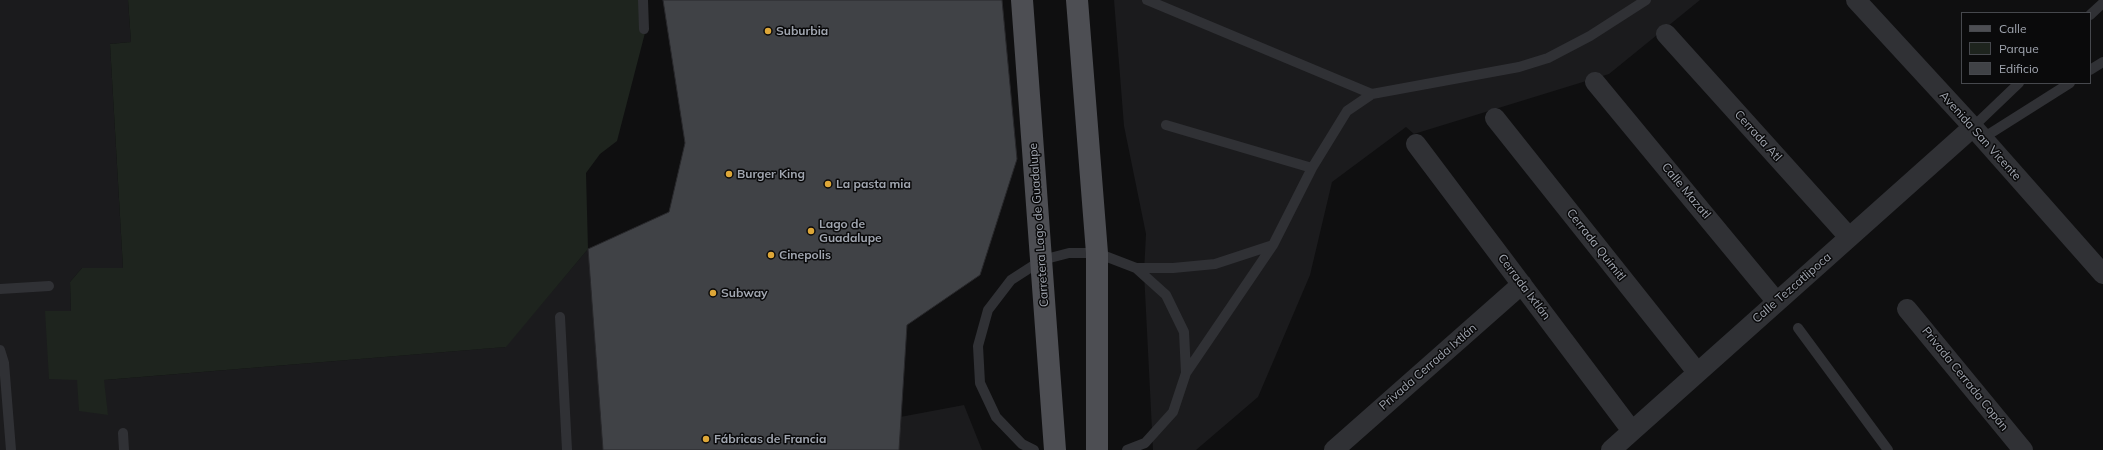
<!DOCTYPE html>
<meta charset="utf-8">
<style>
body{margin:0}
#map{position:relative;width:2103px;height:450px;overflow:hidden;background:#0f0f10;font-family:Mulish,sans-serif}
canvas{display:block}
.legend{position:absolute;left:1961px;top:12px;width:130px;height:72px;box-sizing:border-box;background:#0a0a0b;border:1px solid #46484d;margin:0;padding:5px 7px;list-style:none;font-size:12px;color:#a1a6b0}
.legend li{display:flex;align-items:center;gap:8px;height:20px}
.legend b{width:20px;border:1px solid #46484d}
</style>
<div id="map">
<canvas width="2103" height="450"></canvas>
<ul class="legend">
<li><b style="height:5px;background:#4d4e53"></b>Calle</li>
<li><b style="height:11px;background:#1e241e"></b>Parque</li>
<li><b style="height:11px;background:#404246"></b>Edificio</li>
</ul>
</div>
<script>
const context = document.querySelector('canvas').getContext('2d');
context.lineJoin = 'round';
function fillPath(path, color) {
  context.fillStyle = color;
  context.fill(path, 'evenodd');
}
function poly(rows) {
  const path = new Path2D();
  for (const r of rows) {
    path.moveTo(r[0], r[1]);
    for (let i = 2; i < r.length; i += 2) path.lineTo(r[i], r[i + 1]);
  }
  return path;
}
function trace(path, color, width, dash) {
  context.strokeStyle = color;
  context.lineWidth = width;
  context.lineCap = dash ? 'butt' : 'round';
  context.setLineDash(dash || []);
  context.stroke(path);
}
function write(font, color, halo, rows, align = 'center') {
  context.font = font + ' Mulish,sans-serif';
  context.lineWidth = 3;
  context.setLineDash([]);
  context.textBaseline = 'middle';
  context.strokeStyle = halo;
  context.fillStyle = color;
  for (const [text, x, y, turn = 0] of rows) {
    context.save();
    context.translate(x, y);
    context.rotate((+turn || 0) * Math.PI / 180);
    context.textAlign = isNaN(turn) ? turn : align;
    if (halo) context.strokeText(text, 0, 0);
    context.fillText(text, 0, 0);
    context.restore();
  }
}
fillPath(poly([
 [0,0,128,0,131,42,110,44,123,268,82,268,70,282,71,311,45,311,104,380,505,347,588,249,603,450,0,450],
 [1114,0,1700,0,1609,74,1414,134,1406,127,1332,182,1310,275,1258,397,1196,450,1153,450,1144,272,1146,234,1124,126],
 [964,405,982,450,899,450,900,417]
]), '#1b1b1d');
fillPath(poly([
 [128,0,645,0,646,29,617,141,600,154,586,173,588,249,506,347,104,380,108,415,79,411,77,380,49,379,45,311,71,311,70,282,82,268,123,268,110,44,131,42]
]), '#1e241e');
const building = poly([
 [663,0,1002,0,1017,159,980,275,907,325,899,450,603,450,588,249,669,212,685,143,663,0]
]);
fillPath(building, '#404246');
trace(building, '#29292c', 1);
trace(poly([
 [643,0,644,29],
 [1147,0,1372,94],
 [2090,15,2103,3],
 [2090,70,2103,62],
 [1166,125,1312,168],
 [1973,127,2019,83],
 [1983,138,2070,83],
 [1136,268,1173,268,1215,264,1273,245],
 [0,289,49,286],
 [560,317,567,450],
 [1798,328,1888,450],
 [0,350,4,363,11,450],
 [1186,373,1273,245,1312,168,1347,111,1372,94,1519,67,1548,58,1590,36,1646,0],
 [123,433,124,450],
 [1034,450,1022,444,996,417,980,383,978,346,988,310,1011,280,1042,260,1069,253,1097,253,1136,268,1166,295,1184,332,1186,373,1173,412,1145,443,1127,450]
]), '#303135', 10);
trace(poly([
 [1856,0,1973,127,2103,274],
 [1666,34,1849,237],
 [1595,82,1776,301],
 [1495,118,1697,372],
 [1416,144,1632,431],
 [1907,309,2023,450],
 [1334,450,1522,284],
 [1611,450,1973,127]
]), '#303135', 20);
trace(poly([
 [1022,0,1055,450],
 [1077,0,1097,253,1097,450]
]), '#4d4e53', 22);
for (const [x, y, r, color] of [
 [768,31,4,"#dea738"],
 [729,174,4,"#dea738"],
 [828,184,4,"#dea738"],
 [811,231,4,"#dea738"],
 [771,255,4,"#dea738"],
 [713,293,4,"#dea738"],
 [706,439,4,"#dea738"]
]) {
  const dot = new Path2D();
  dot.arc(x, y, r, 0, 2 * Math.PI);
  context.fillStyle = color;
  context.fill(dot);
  trace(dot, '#0a0a0b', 1.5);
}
write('bold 12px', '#a1a6b0', '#0a0a0b', [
 ["Suburbia",776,31],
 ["Burger King",737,174],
 ["La pasta mia",836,184],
 ["Lago de",819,224],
 ["Guadalupe",819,238],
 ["Cinepolis",779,255],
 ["Subway",721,293],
 ["Fábricas de Francia",714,439]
], 'left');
write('12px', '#a1a6b0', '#0a0a0b', [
 ["Cerrada Atl",1758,136,48],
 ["Avenida San Vicente",1980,136,48],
 ["Calle Mazatl",1686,191,50],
 ["Carretera Lago de Guadalupe",1039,225,-94],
 ["Cerrada Quimitl",1596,245,52],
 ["Cerrada Ixtlán",1524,287,53],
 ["Calle Tezcatlipoca",1792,288,-41],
 ["Privada Cerrada Ixtlán",1428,367,-41],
 ["Privada Cerrada Copán",1965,379,51]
]);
</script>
